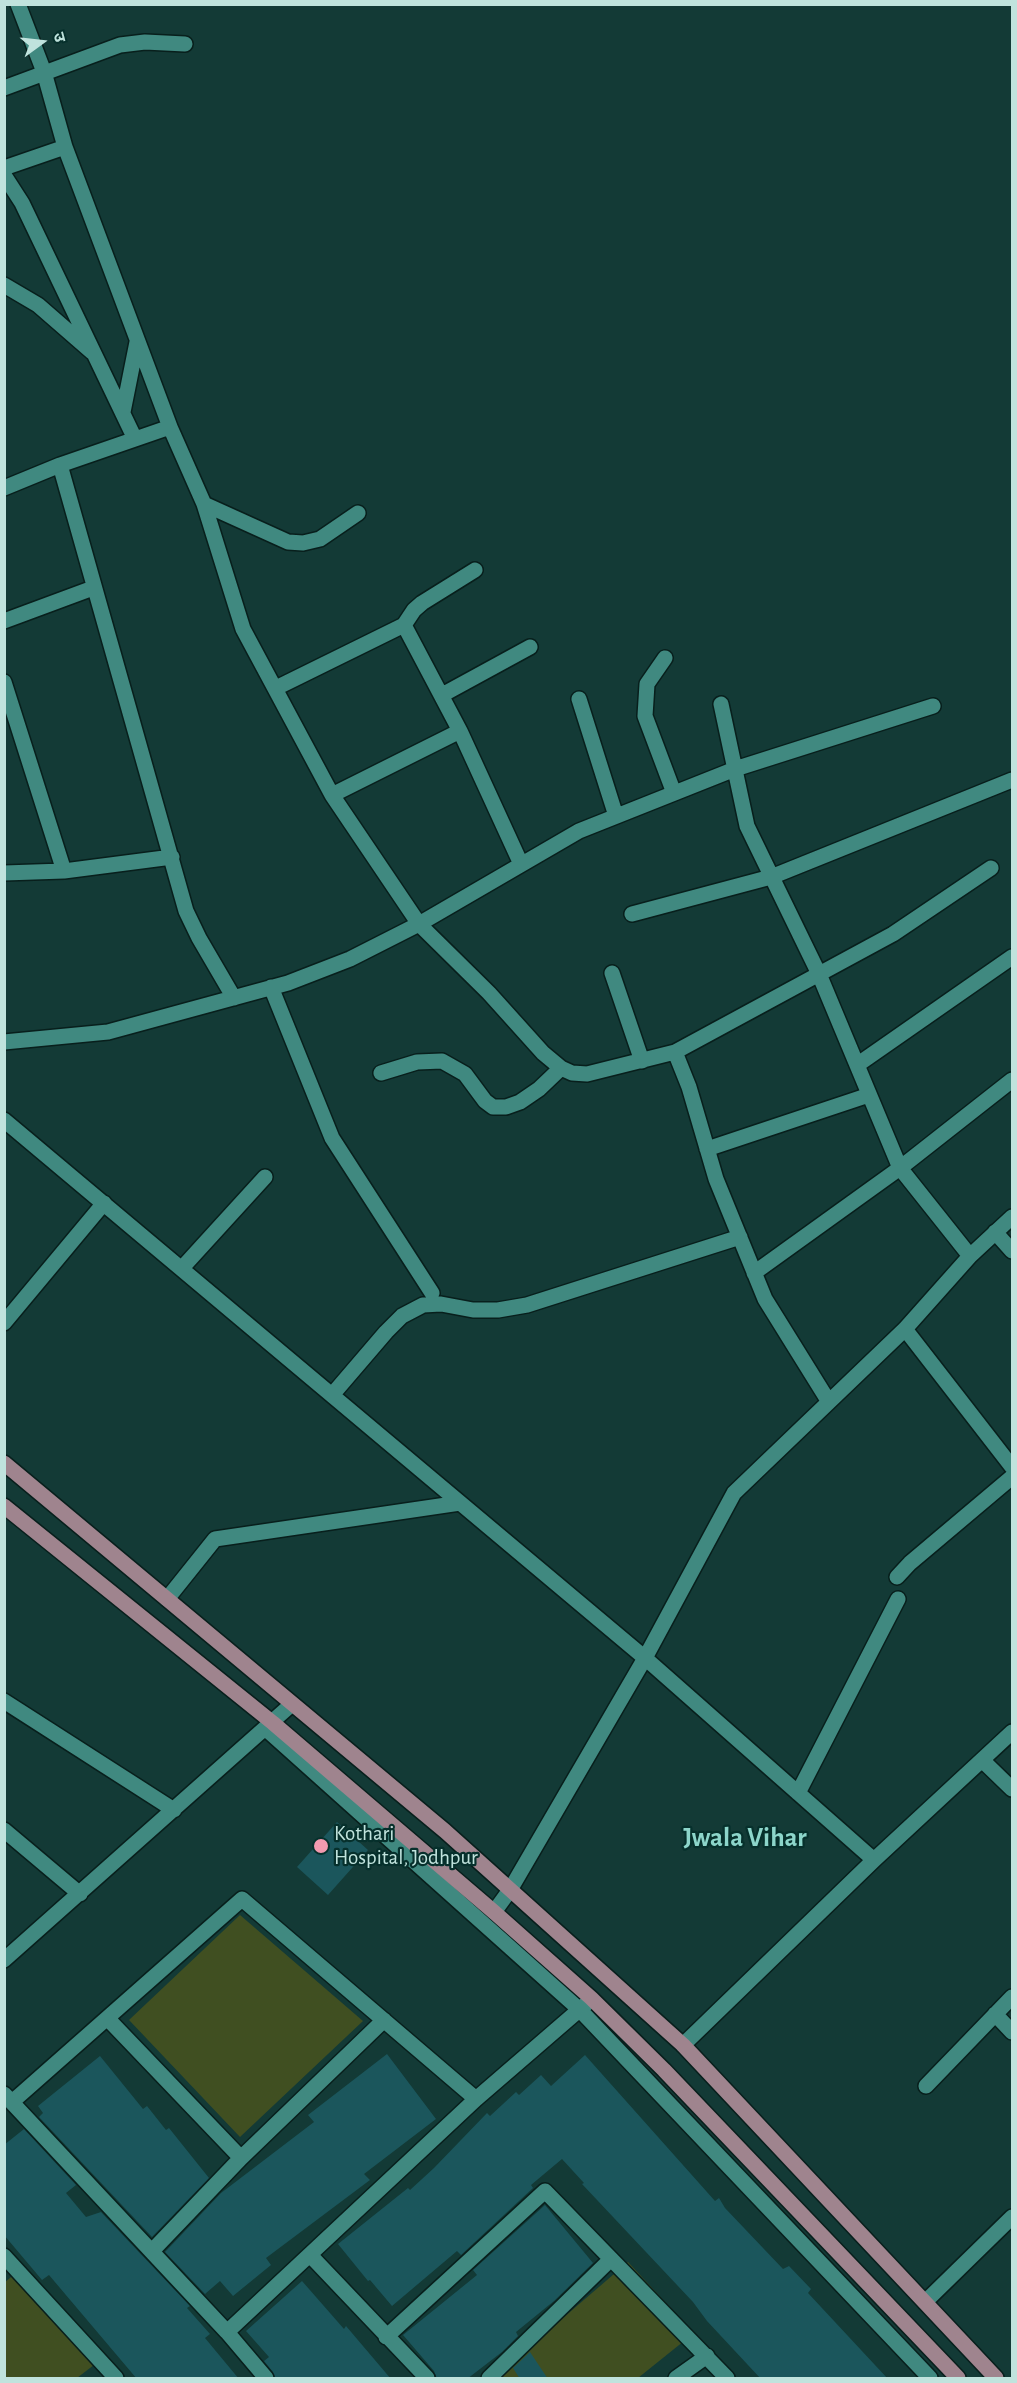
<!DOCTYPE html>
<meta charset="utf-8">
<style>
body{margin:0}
#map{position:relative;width:1017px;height:2383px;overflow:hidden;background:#133a36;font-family:"Alegreya Sans","Noto Sans Devanagari",sans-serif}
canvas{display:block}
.frame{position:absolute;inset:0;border:6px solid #c0e3dd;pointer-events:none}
.north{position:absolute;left:12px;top:12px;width:60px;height:60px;-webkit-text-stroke:4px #06302c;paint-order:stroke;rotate:75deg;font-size:16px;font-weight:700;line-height:24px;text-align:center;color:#c0e3dd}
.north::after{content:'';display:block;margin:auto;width:21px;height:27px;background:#c0e3dd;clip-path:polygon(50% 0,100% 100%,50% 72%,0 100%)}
</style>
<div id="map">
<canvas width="1017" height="2383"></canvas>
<div class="frame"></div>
<div class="north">उ</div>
</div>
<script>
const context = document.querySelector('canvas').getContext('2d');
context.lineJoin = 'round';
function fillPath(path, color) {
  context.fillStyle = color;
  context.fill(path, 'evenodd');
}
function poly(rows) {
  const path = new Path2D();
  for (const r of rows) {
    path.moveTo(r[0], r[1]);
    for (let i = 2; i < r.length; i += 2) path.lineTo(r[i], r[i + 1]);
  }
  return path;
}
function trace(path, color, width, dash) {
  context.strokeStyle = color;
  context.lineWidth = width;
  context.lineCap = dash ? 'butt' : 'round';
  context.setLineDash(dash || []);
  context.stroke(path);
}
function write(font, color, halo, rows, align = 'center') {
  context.font = font + ' "Alegreya Sans",sans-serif';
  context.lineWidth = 4.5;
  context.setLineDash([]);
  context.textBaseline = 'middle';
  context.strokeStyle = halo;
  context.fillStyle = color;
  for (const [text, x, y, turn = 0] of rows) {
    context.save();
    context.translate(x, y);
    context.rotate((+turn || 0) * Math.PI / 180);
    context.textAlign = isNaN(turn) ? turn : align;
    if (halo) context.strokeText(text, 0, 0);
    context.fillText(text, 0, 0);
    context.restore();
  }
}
fillPath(poly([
 [240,1915,363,2021,240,2137,129,2020],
 [628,2262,694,2333,638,2378,493,2378],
 [24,2266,103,2358,77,2378,5,2378,4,2283]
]), '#404f21');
fillPath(poly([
 [337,1822,368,1850,328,1895,297,1867],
 [387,2054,436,2119,364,2174,370,2180,266,2258,271,2265,233,2296,220,2281,205,2294,165,2252,221,2193,314,2122,308,2115],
 [585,2055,715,2201,719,2198,725,2208,783,2269,789,2266,811,2289,808,2293,888,2379,761,2379,707,2321,693,2302,582,2184,584,2183,562,2159,531,2185,533,2188,461,2255,457,2251,392,2306,370,2280,368,2281,338,2244,408,2188,410,2190,434,2168,487,2113,490,2116,516,2092,519,2095,541,2075,551,2086],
 [100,2056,143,2109,147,2106,166,2130,169,2128,209,2178,152,2237,39,2117,43,2113,38,2106],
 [24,2129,76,2185,66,2193,86,2217,101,2212,190,2306,187,2308,210,2334,205,2338,239,2379,137,2379,49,2275,42,2280,4,2235,4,2145],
 [545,2205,593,2263,554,2301,516,2332,518,2336,502,2352,467,2379,437,2379,434,2371,403,2335,477,2275,473,2270],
 [302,2281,344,2329,346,2326,391,2379,275,2379,273,2372,264,2361,269,2357,246,2331],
 [530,2352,548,2379,520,2379,513,2368]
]), '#1b565c');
const minor = poly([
 [18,4,44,72,65,147,170,427],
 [4,88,120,45,145,42,185,44],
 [4,168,65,147],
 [4,175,22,203,135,439],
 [4,285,38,305,92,352],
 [123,412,137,342],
 [60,465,186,911,199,938,234,998],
 [4,488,60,465,170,427,204,504,243,629,332,795,419,924,489,993,543,1053,561,1068,572,1073,587,1074,675,1052],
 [204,504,288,542,303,543,320,539,358,513],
 [4,621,93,588],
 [404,625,414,610,422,603,475,570],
 [665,658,647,684,645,716,674,793],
 [4,682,64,871],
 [276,688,404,625,460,731,521,864],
 [442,695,530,647],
 [579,699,616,816],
 [721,704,747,826,819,974,900,1168,970,1256],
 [332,795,460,731],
 [4,873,64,871,172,857],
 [632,914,771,877,1012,780],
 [612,973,642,1061],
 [271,987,332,1138,432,1293],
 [4,1042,108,1032,288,983,350,959,419,924,579,831,735,769,933,706],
 [857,1065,1012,957],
 [381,1073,417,1062,442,1061,465,1074,485,1101,493,1107,506,1107,520,1102,539,1089,561,1068],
 [4,1120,645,1658,874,1860],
 [707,1149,869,1095],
 [995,1232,1012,1251],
 [182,1268,265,1177],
 [754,1273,900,1168,1012,1080],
 [4,1323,104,1203],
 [905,1329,1012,1467],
 [332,1395,386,1332,402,1316,423,1305,441,1304,473,1310,498,1310,527,1305,740,1237],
 [829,1402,765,1299,716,1179,689,1087,675,1052,893,934,991,868],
 [897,1577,910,1563,1012,1477],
 [167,1599,215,1539,460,1503],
 [4,1701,174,1810],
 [266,1729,580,2010,930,2378],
 [982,1760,1012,1789],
 [798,1793,898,1599],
 [4,1830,80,1894],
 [494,1912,510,1890,645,1658,734,1493,905,1329,970,1256,1012,1217],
 [4,1960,292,1704],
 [995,2014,1012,2032],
 [108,2019,241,2158],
 [683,2045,874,1860,1012,1732],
 [926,2086,1012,1997],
 [4,2094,227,2332,266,2378],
 [12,2102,242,1899,476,2099],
 [152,2251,241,2158,384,2020],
 [310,2255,427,2378],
 [4,2256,116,2378],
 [925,2302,1012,2217],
 [227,2332,476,2099,586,2004],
 [386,2337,545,2191,727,2378],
 [489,2378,611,2259],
 [676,2378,707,2356]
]);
const major = poly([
 [4,1463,445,1831,683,2045,996,2378],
 [4,1506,273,1723,494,1912,591,1998,664,2070,958,2378]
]);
trace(minor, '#081f1c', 18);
trace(major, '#081f1c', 18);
trace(minor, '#408980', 15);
trace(major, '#9f848e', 15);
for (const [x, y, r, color] of [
 [321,1846,8,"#f29aaf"]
]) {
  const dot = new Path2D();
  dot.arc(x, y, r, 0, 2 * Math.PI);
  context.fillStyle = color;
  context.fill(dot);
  trace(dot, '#06302c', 2);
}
write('21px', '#c0e3dd', '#06302c', [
 ["Kothari",334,1834],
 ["Hospital, Jodhpur",334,1858]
], 'left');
write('bold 27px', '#8cd5ca', '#06302c', [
 ["Jwala Vihar",745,1838]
]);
</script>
